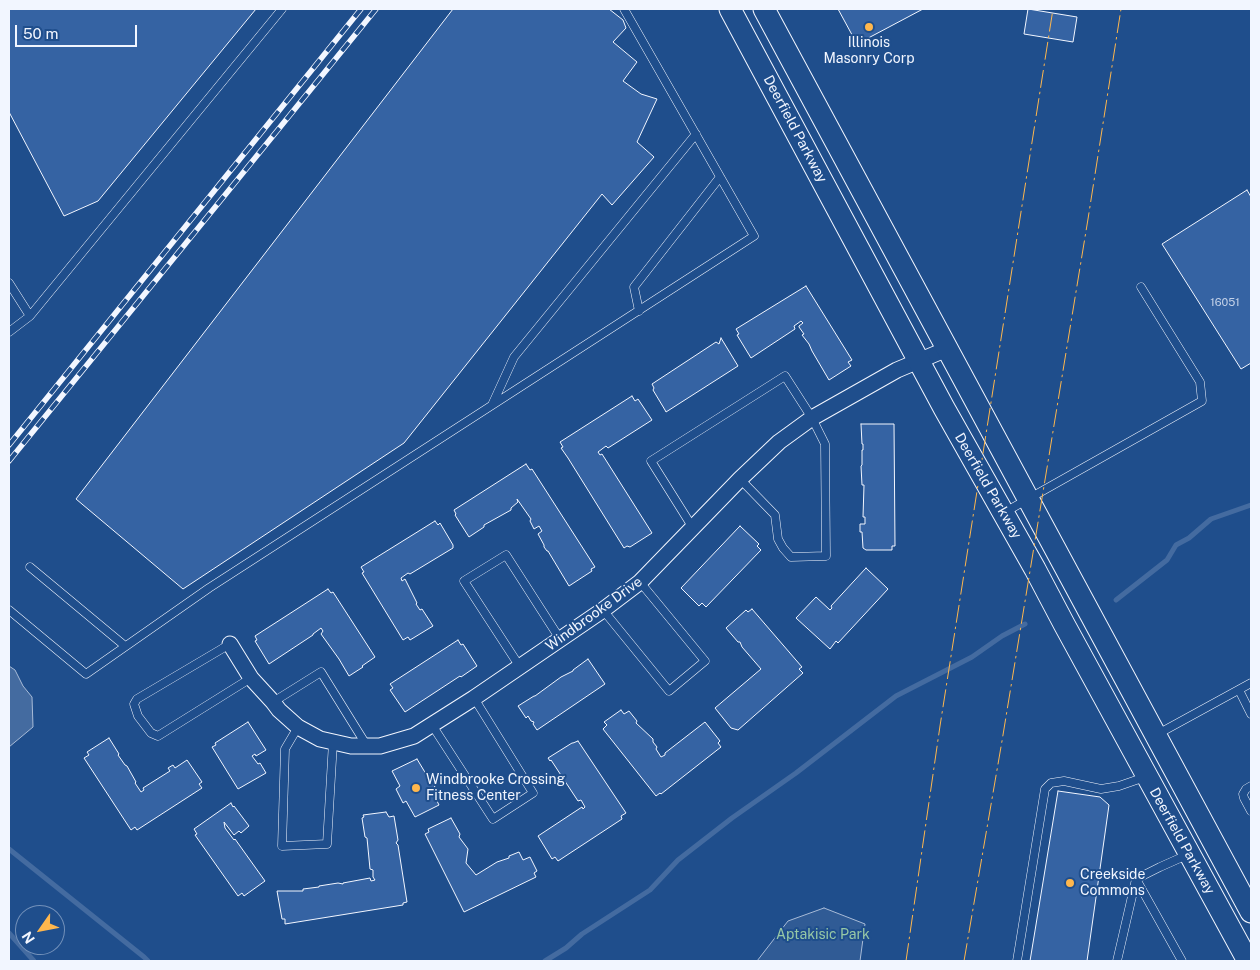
<!DOCTYPE html>
<style>
body{margin:0}
#map{position:relative;width:1260px;height:970px;overflow:hidden;background:#1f4e8c;font-family:"Public Sans",sans-serif}
canvas{display:block}
.frame{position:absolute;inset:0;border:10px solid #f2f6ff;pointer-events:none}
.north{position:absolute;left:15px;top:905px;width:50px;height:50px;box-sizing:border-box;background:#1f4e8c;border:1px solid #7391ba;border-radius:50%;rotate:237deg;font-size:14px;font-weight:700;line-height:20px;text-align:center;color:#f2f6ff}
.north::after{content:'';display:block;margin:auto;width:18px;height:22px;background:#ffb74d;clip-path:polygon(50% 0,100% 100%,50% 72%,0 100%)}
.scale{position:absolute;left:15px;top:25px;width:122px;height:22px;box-sizing:border-box;border:2px solid #f2f6ff;border-top:0;padding-left:6px;font-size:15px;line-height:18px;white-space:nowrap;color:#f2f6ff;-webkit-text-stroke:4px #1f4e8c;paint-order:stroke}
</style>
<div id="map">
<canvas width="1260" height="970"></canvas>
<div class="frame"></div>
<div class="north">N</div>
<div class="scale">50 m</div>
</div>
<script>
const context = document.querySelector('canvas').getContext('2d');
context.lineJoin = 'round';
function fillPath(path, color) {
  context.fillStyle = color;
  context.fill(path, 'evenodd');
}
function poly(rows) {
  const path = new Path2D();
  for (const r of rows) {
    path.moveTo(r[0], r[1]);
    for (let i = 2; i < r.length; i += 2) path.lineTo(r[i], r[i + 1]);
  }
  return path;
}
function trace(path, color, width, dash) {
  context.strokeStyle = color;
  context.lineWidth = width;
  context.lineCap = dash ? 'butt' : 'round';
  context.setLineDash(dash || []);
  context.stroke(path);
}
function write(font, color, halo, rows, align = 'center') {
  context.font = font + ' "Public Sans",sans-serif';
  context.lineWidth = 4;
  context.setLineDash([]);
  context.textBaseline = 'middle';
  context.strokeStyle = halo;
  context.fillStyle = color;
  for (const [text, x, y, turn = 0] of rows) {
    context.save();
    context.translate(x, y);
    context.rotate((+turn || 0) * Math.PI / 180);
    context.textAlign = isNaN(turn) ? turn : align;
    if (halo) context.strokeText(text, 0, 0);
    context.fillText(text, 0, 0);
    context.restore();
  }
}
const built = poly([
 [824,908,865,924,860,961,757,961,788,921,824,908]
]);
fillPath(built, '#305b95');
trace(built, '#a8bbd7', 1);
const water = poly([
 [9,666,15,670,23,686,32,697,33,727,9,747,9,666]
]);
fillPath(water, '#446ba0');
trace(water, '#a8bbd7', 1);
trace(poly([
 [1116,600,1167,560,1176,545,1189,538,1211,519,1251,505],
 [9,849,144,957,148,961],
 [9,933,34,961],
 [545,961,566,948,582,934,650,890,678,860,732,818,796,773,896,696,972,657,1002,636,1025,624]
]), '#446ba0', 5);
const building = poly([
 [9,9,256,9,98,201,64,216,9,112,9,9],
 [453,9,609,9,623,20,626,28,613,42,637,62,623,81,641,94,657,99,637,142,654,157,612,205,602,194,404,443,183,589,76,499,453,9],
 [838,9,923,9,857,44,838,9],
 [1028,9,1077,17,1073,42,1024,34,1028,9],
 [1247,190,1251,197,1251,363,1241,369,1162,244,1247,190],
 [806,286,852,360,848,362,851,366,829,380,812,351,809,344,802,335,804,334,799,327,799,326,803,323,801,321,794,326,795,329,751,358,737,335,739,334,736,329,806,286],
 [721,338,738,366,666,412,665,410,653,390,654,388,652,384,716,342,719,344,721,338],
 [632,396,635,401,638,399,652,420,608,448,606,446,598,452,600,455,602,454,652,533,630,547,627,546,624,548,568,458,561,448,563,447,560,442,632,396],
 [861,424,894,424,895,546,892,546,892,550,866,550,863,548,862,532,860,532,860,524,865,524,865,517,863,517,864,485,862,485,861,466,862,465,862,450,863,450,863,444,862,444,861,424],
 [526,464,530,470,532,469,595,567,591,569,592,571,569,586,548,551,547,551,544,547,544,545,538,534,542,531,539,526,534,529,530,521,531,519,517,499,518,502,511,508,511,510,484,525,484,527,469,537,455,515,456,514,454,510,526,464],
 [435,521,438,525,440,523,453,545,453,548,410,574,408,573,401,578,402,581,405,579,417,603,416,604,420,610,422,609,433,626,410,640,408,637,403,640,362,573,364,572,361,567,435,521],
 [740,526,759,544,757,546,761,550,706,607,702,603,699,606,681,588,740,526],
 [866,568,888,589,838,643,836,641,830,649,796,618,816,597,830,610,832,608,831,606,866,568],
 [328,589,331,593,333,592,375,657,362,666,363,667,349,676,339,659,321,634,323,631,321,628,313,634,313,635,269,664,255,641,257,640,255,636,328,589],
 [752,609,802,667,799,669,803,673,738,730,731,728,715,708,761,669,742,647,740,642,738,642,726,628,746,610,748,612,752,609],
 [458,640,461,645,463,644,477,666,461,677,460,676,405,712,390,690,393,688,390,684,458,640],
 [588,659,605,684,537,730,533,724,534,722,531,721,528,716,526,718,518,706,534,696,535,696,561,677,573,671,573,670,588,659],
 [621,710,624,714,629,711,637,721,636,723,653,739,653,742,657,747,656,749,661,757,665,755,665,753,705,722,720,741,718,743,721,747,661,794,660,793,656,796,603,729,607,725,604,722,621,710],
 [248,722,266,750,256,756,255,754,252,756,258,764,260,763,266,773,238,789,212,747,216,745,215,743,248,722],
 [109,738,119,754,118,755,125,765,127,766,136,782,135,783,141,792,144,790,143,788,170,771,168,768,173,765,175,768,187,760,202,782,199,784,202,788,137,830,135,827,131,830,84,758,89,755,87,752,109,738],
 [578,741,626,813,621,816,622,819,558,861,555,857,552,859,538,836,582,807,583,809,585,807,581,800,578,801,551,760,550,761,548,758,572,743,573,743,578,741],
 [417,759,426,774,429,773,435,786,433,789,437,797,436,799,439,805,415,817,406,801,403,803,396,789,400,786,392,771,417,759],
 [1058,791,1100,797,1109,805,1087,961,1030,961,1058,791],
 [231,803,233,807,234,806,249,826,241,833,239,831,234,835,224,822,225,828,234,840,235,839,265,881,244,896,242,893,238,896,195,835,197,834,194,829,231,803],
 [386,812,389,817,394,816,398,840,396,843,398,845,407,902,403,903,403,905,285,924,285,919,282,919,277,891,303,891,303,889,319,887,319,886,338,883,343,884,343,883,370,878,371,881,375,880,373,877,373,870,370,869,367,838,365,837,362,818,364,817,363,815,386,812],
 [451,818,460,834,459,837,468,849,466,863,476,875,497,862,509,858,509,856,519,852,523,860,530,857,537,871,534,873,536,877,464,912,425,834,429,832,428,829,451,818]
]);
fillPath(building, '#3563a3');
trace(building, '#f2f6ff', 1);
const service = poly([
 [9,283,30,316],
 [639,311,634,287,720,177],
 [9,332,30,316,282,9],
 [492,405,514,357,696,134],
 [1005,512,1202,401,1200,382,1141,287],
 [693,528,651,461,785,376,812,418,825,444,826,556,791,557,783,548,778,539,775,515,740,479],
 [30,567,125,646],
 [9,610,86,674,209,588,754,236,624,9],
 [603,610,669,691,705,661,640,582],
 [230,644,137,699,134,704,138,716,151,733,158,736,251,678],
 [520,667,464,581,506,555,560,639],
 [1239,690,1251,714],
 [273,702,321,672,367,746],
 [432,725,493,819,533,793,474,698],
 [298,727,285,749,282,846,327,844,333,742],
 [1156,735,1251,683],
 [1251,786,1246,789,1243,794,1244,798,1251,811],
 [1017,961,1045,789,1051,783,1064,781,1101,789,1119,786,1145,777],
 [1117,961,1136,879],
 [1182,961,1136,879,1160,867,1187,855]
]);
const minor = poly([
 [230,644,251,678,273,702,279,710,298,727,320,739,351,746,380,746,414,736,474,698,603,610,640,582,740,479,779,442,812,418,897,370,947,349]
]);
const secondary = poly([
 [730,9,944,408,1035,569,1064,624,1248,961],
 [764,9,1251,912]
]);
trace(service, '#f2f6ff', 9);
trace(minor, '#f2f6ff', 17);
trace(secondary, '#f2f6ff', 23);
trace(service, '#1f4e8c', 8);
trace(minor, '#1f4e8c', 15);
trace(secondary, '#1f4e8c', 21);
const rail = poly([
 [9,445,361,9],
 [9,461,376,9]
]);
trace(rail, '#f2f6ff', 5.5);
trace(rail, '#1f4e8c', 4, [11]);
trace(poly([
 [906,961,940,726,1053,9],
 [964,961,1002,741,1088,219,1121,9]
]), '#ffb74d', 1, [18, 4, 2.5, 4]);
for (const [x, y, r, color] of [
 [869,27,5,"#ffb74d"],
 [416,788,5,"#ffb74d"],
 [1070,883,5,"#ffb74d"]
]) {
  const dot = new Path2D();
  dot.arc(x, y, r, 0, 2 * Math.PI);
  context.fillStyle = color;
  context.fill(dot);
  trace(dot, '#1f4e8c', 2);
}
write('11px', '#c3d1e8', null, [
 ["16051",1225,303]
]);
write('14px', '#f2f6ff', '#1f4e8c', [
 ["Illinois",869,43,"center"],
 ["Masonry Corp",869,59,"center"],
 ["Windbrooke Crossing",426,780],
 ["Fitness Center",426,796],
 ["Creekside",1080,875],
 ["Commons",1080,891]
], 'left');
write('14px', '#f2f6ff', '#1f4e8c', [
 ["Deerfield Parkway",795,129,62],
 ["Deerfield Parkway",988,486,60],
 ["Windbrooke Drive",594,614,-36],
 ["Deerfield Parkway",1182,841,61]
]);
write('14px', '#97c8a6', '#1f4e8c', [
 ["Aptakisic Park",823,935]
]);
</script>
